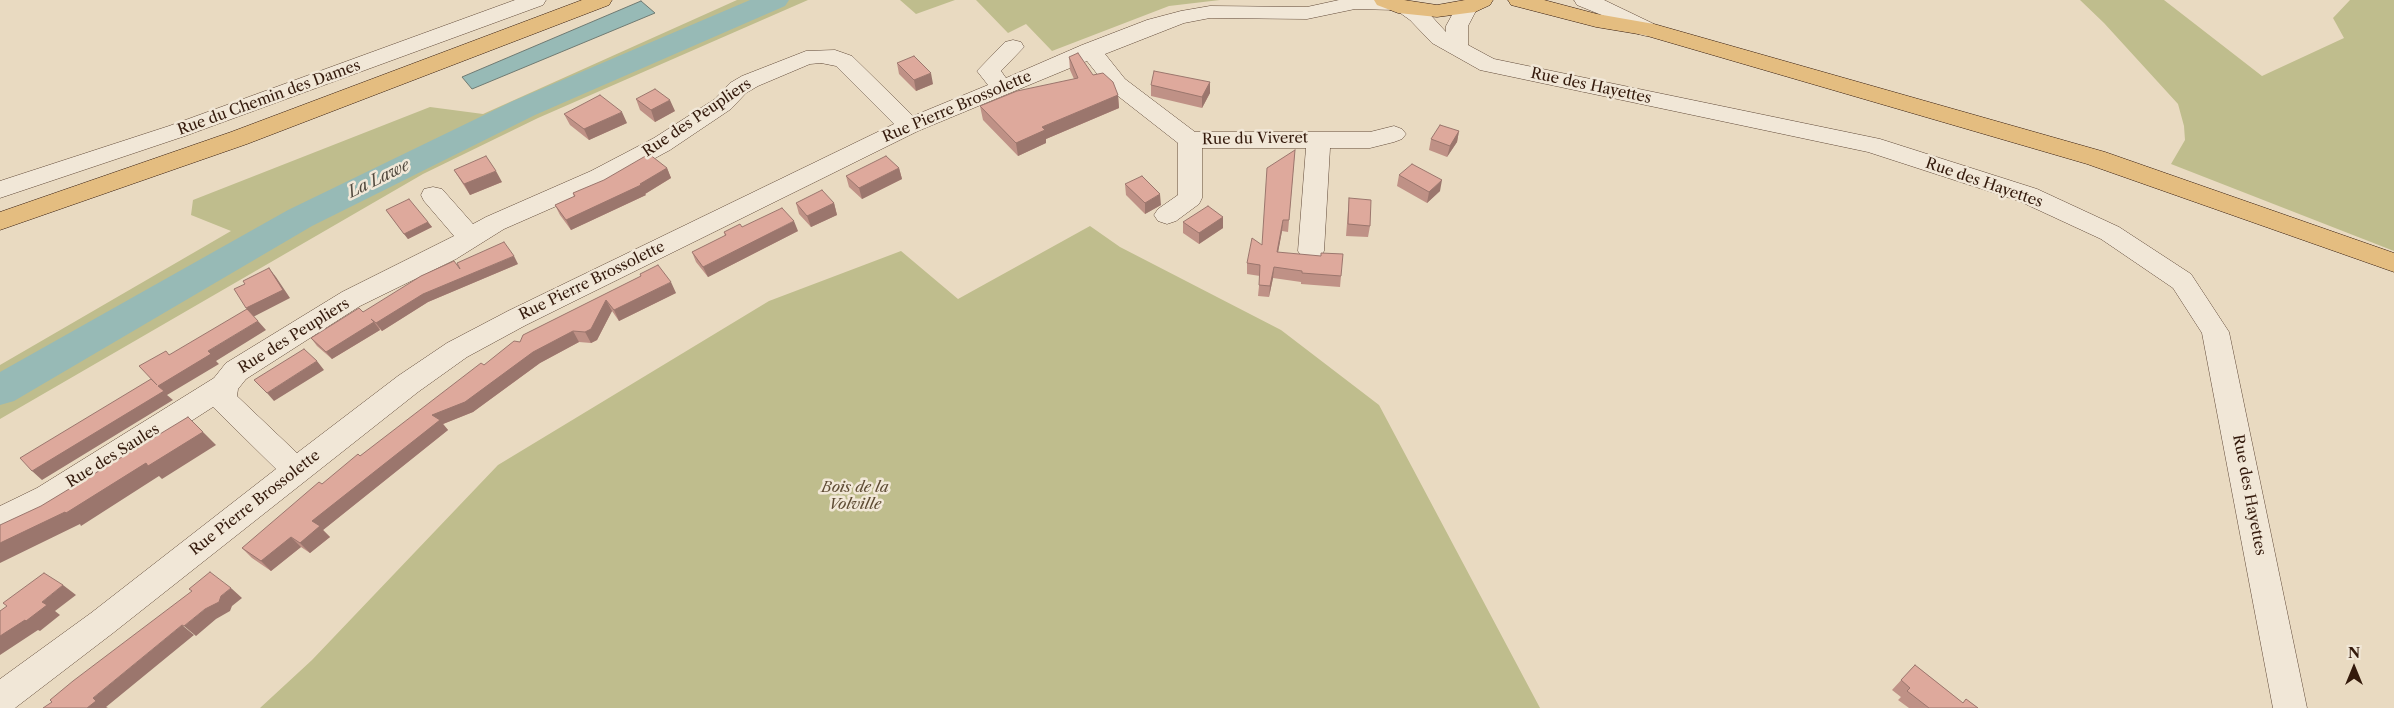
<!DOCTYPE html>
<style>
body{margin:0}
#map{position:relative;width:2394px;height:708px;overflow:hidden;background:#e9dac1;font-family:"Libre Caslon Text",serif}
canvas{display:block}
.north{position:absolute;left:2329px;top:643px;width:50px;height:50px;-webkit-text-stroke:4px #f1e7d7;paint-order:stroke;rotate:0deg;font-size:14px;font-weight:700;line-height:20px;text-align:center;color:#341a0c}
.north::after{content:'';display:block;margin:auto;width:18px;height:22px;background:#341a0c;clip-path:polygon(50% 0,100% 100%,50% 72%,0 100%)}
</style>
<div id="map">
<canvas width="2394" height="708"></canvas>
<div class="north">N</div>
</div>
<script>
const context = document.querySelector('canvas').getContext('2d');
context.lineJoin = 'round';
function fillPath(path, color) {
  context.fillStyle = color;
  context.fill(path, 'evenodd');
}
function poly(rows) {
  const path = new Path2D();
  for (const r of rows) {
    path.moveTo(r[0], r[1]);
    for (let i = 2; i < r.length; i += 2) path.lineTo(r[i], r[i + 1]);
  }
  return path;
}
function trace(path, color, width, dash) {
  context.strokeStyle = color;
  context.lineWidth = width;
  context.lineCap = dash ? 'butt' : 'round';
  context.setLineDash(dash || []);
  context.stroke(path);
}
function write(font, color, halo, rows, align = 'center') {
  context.font = font + ' "Libre Caslon Text",serif';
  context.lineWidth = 5;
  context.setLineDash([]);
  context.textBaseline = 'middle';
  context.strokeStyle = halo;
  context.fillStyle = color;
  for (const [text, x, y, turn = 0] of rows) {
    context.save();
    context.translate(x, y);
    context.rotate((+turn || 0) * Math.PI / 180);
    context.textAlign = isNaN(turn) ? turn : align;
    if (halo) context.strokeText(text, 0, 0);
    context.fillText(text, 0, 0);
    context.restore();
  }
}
fillPath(poly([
 [737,0,808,0,538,118,423,174,0,419,0,365,231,231,191,215,193,200,430,107,483,114],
 [900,0,955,0,916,14],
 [976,0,1220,0,1169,6,1052,51,1026,24,1008,33],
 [2080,0,2164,0,2262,76,2344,38,2333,18,2350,0,2394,0,2394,251,2171,164,2185,140,2184,126,2178,104,2104,23],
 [1090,226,1120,247,1281,330,1379,405,1540,708,260,708,312,660,498,465,769,301,901,251,958,299]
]), '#bfbd8d');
const water = poly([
 [641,1,655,13,472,89,462,77,641,1]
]);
fillPath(water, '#97bab6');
trace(water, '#6f7a72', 1);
fillPath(poly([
 [750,0,789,0,785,6,535,115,312,226,14,401,0,405,0,372,288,210,513,101,750,0]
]), '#97bab6');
const minor = poly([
 [515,0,546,0,543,5,185,136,0,198,0,181,169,126,515,0],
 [1339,0,1401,0,1403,2,1414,3,1426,10,1446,32,1446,26,1459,2,1467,1,1475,2,1478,7,1468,26,1468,45,1494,59,1880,139,2037,189,2119,227,2191,274,2229,332,2307,708,2273,708,2202,333,2173,288,2101,239,2019,201,1868,152,1480,70,1432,43,1410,20,1396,10,1355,9,1307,19,1210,18,1184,23,1105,54,1125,79,1195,132,1370,132,1394,126,1402,129,1406,134,1402,139,1394,142,1370,148,1330,148,1324,251,1320,257,1311,260,1302,257,1298,251,1306,148,1202,148,1202,198,1199,204,1176,221,1167,224,1158,221,1154,215,1158,209,1178,195,1178,143,1109,89,1087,61,918,131,526,325,467,357,418,392,113,633,15,708,0,708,0,679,91,613,276,469,213,407,59,506,0,533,0,506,37,488,214,378,226,363,342,292,454,236,424,201,421,195,424,189,433,187,442,189,473,224,486,217,591,171,654,138,715,99,730,83,742,76,806,51,835,50,852,56,913,116,988,85,977,71,1005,42,1013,40,1021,42,1024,47,1001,71,1006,78,1082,45,1147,20,1181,11,1210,6,1307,7,1339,0],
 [821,63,836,66,894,124,508,311,447,343,398,376,297,453,237,396,238,389,246,379,360,306,456,259,504,229,609,183,670,150,731,109,746,93,758,86,810,64,821,63],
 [1574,0,1604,0,1654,24,1657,29,1654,34,1646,36,1638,34,1604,16,1577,5,1574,0]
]);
const major = poly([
 [582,0,612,0,609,5,247,144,0,230,0,212,231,132,582,0],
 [1374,0,1404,0,1437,5,1465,0,1493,0,1490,5,1475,12,1437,17,1398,13,1377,5,1374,0],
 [1508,0,1544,0,1597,14,1654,24,2105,152,2394,253,2394,272,2087,164,1644,35,1596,27,1511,5,1508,0]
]);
trace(minor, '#614a39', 1);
trace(major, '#341a0c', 1);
fillPath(minor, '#f1e7d7');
fillPath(major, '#e4bd80');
fillPath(poly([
 [1069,57,1118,95,1119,108,1046,139,1046,143,1018,156,983,120,980,106,1074,79,1070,70],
 [897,63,933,84,916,91,899,74],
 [1210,82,1210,93,1202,108,1151,96,1151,85],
 [636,99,675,111,655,122,640,110],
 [564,114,627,123,589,140,570,125],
 [1459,131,1457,142,1447,157,1429,150,1431,139],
 [1295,150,1288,232,1282,231,1278,252,1341,276,1340,287,1301,284,1301,282,1273,278,1269,297,1258,296,1260,276,1247,274,1247,263,1262,245],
 [667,168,671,178,645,194,646,195,571,230,560,215,555,205,574,197,573,193],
 [899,168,902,179,862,199,849,187,846,176],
 [454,170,502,182,470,195,461,181],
 [1399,175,1440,191,1427,203,1397,186],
 [1125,184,1161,205,1145,214,1126,195],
 [1349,198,1370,226,1368,237,1346,236],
 [796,203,834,203,837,215,811,227,799,214],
 [386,210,428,222,432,227,408,239],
 [1223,217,1223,228,1199,244,1183,233,1183,222],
 [742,227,798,231,708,277,696,262,692,252,725,236,724,232],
 [518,264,428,302,382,331,379,328,380,330,332,359,317,346,311,338,460,269],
 [640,274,676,293,619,321,612,311,597,340,591,343,579,342,540,363,473,412,443,424,448,430,323,530,330,537,310,553,301,547,271,571,252,558,242,548,322,484,360,456,484,365,520,342,641,276],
 [1915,665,1963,703,1966,699,1978,708,1909,708,1898,700,1901,697,1892,690]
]), '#bf9186');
fillPath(poly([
 [931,73,933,84,916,91,914,80],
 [1210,82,1210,93,1202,108,1202,97],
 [1118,95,1119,108,1046,139,1046,143,1018,156,1016,143,1042,127],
 [670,100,675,111,655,122,651,110],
 [622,112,627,123,589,140,584,129],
 [1459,131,1457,142,1447,157,1450,146],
 [667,168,671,178,645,194,646,195,571,230,566,220,640,184],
 [899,168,902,179,862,199,859,188],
 [496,171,502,182,470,195,464,184],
 [1442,180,1440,191,1427,203,1429,192],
 [1160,194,1161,205,1145,214,1145,203],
 [834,203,837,215,811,227,807,216],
 [1223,217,1223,228,1199,244,1199,233],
 [1283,220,1282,231,1276,263,1277,252],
 [794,221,798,231,708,277,703,267],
 [428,222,432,227,408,239,404,234],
 [514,256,518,264,428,302,382,331,376,323,423,294],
 [1274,267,1273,278,1269,297,1270,286],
 [269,268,276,277,290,298,253,317,246,308],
 [671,282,676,293,619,321,614,310],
 [606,300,612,311,597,340,591,343,585,332],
 [258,321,266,330,216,361,219,364,167,395,173,400,42,480,32,471,208,351],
 [374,322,380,330,332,359,326,352],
 [573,331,579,342,540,363,473,412,443,424,448,430,323,530,330,537,310,553,300,543,312,521,432,415,533,352],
 [317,361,324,370,274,401,267,393],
 [188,417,216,445,162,479,159,476,81,526,80,524,0,563,0,543],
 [291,537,301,547,271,571,261,561],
 [63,585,76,595,55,611,60,615,40,631,38,630,0,655,0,636],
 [231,588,242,598,232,606,230,611,216,619,196,636,184,626],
 [182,625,194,635,106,707,108,708,87,708,93,698]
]), '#9b766d');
const building = poly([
 [1078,53,1093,75,1103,73,1113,82,1118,95,1042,127,1045,130,1016,143,980,106,1017,91,1078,78,1069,57,1078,53],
 [914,56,931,73,914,80,897,63,914,56],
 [1154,71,1210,82,1202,97,1151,85,1154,71],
 [655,89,670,100,651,110,636,99,655,89],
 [600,95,622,112,584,129,564,114,600,95],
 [1440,125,1459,131,1450,146,1431,139,1440,125],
 [1295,150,1289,220,1283,220,1277,252,1321,256,1321,253,1343,254,1341,276,1302,273,1302,271,1274,267,1270,286,1259,285,1260,265,1247,263,1252,238,1262,245,1267,168,1295,150],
 [649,154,667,168,640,184,641,185,566,220,555,205,575,196,573,193,604,180,649,154],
 [486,156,496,171,464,184,454,170,486,156],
 [886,156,899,168,859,188,846,176,886,156],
 [1412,164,1442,180,1429,192,1399,175,1412,164],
 [1142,176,1160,194,1145,203,1125,184,1142,176],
 [822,190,834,203,807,216,796,203,822,190],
 [1349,198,1371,200,1370,226,1348,224,1349,198],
 [409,199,428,222,404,234,386,210,409,199],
 [1208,206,1223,217,1199,233,1183,222,1208,206],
 [782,208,794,221,703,267,692,252,726,235,724,232,740,224,742,227,782,208],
 [504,242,514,256,423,294,376,323,371,319,374,322,326,352,311,338,359,308,363,312,421,276,454,261,460,269,457,263,504,242],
 [658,265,671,282,614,310,606,300,591,329,585,332,573,331,533,352,465,402,432,415,440,420,312,521,320,526,300,543,291,537,261,561,242,548,319,482,322,484,358,454,360,456,481,363,484,365,514,341,520,342,523,335,641,276,640,274,658,265],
 [269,268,283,290,246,308,234,289,245,284,243,281,269,268],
 [247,309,258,321,208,351,211,354,158,386,164,391,32,471,20,458,151,379,157,385,139,366,166,351,169,355,247,309],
 [304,349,317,361,267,393,254,380,304,349],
 [188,417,203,432,148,466,146,463,66,513,65,512,0,543,0,525,41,506,188,417],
 [210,572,231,588,221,596,219,602,205,609,184,626,182,625,93,698,96,701,87,708,43,708,52,702,50,700,73,681,192,591,189,589,210,572],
 [44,573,63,585,42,602,47,605,26,621,25,620,0,636,0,611,7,606,3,603,44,573],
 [1915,665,1963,703,1966,699,1978,708,1929,708,1907,691,1910,688,1901,680,1915,665]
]);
fillPath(building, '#dea99c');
trace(building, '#9b766d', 1);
write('15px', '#341a0c', '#f1e7d7', [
 ["Rue des Hayettes",1591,86,12],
 ["Rue du Chemin des Dames",269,98,-20],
 ["Rue Pierre Brossolette",957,107,-23],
 ["Rue des Peupliers",697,118,-34],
 ["Rue du Viveret",1255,139,-1],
 ["Rue des Hayettes",1984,183,19],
 ["Rue Pierre Brossolette",592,281,-26],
 ["Rue des Peupliers",294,336,-32],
 ["Rue des Saules",113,456,-32],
 ["Rue des Hayettes",2249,495,79],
 ["Rue Pierre Brossolette",255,503,-38]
]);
write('italic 15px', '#5e4b33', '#f1e7d7', [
 ["Bois de la",855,488],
 ["Volville",855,505]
]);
write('italic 16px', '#524a3f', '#f1e7d7', [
 ["La Lawe",379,179,-26]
]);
</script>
